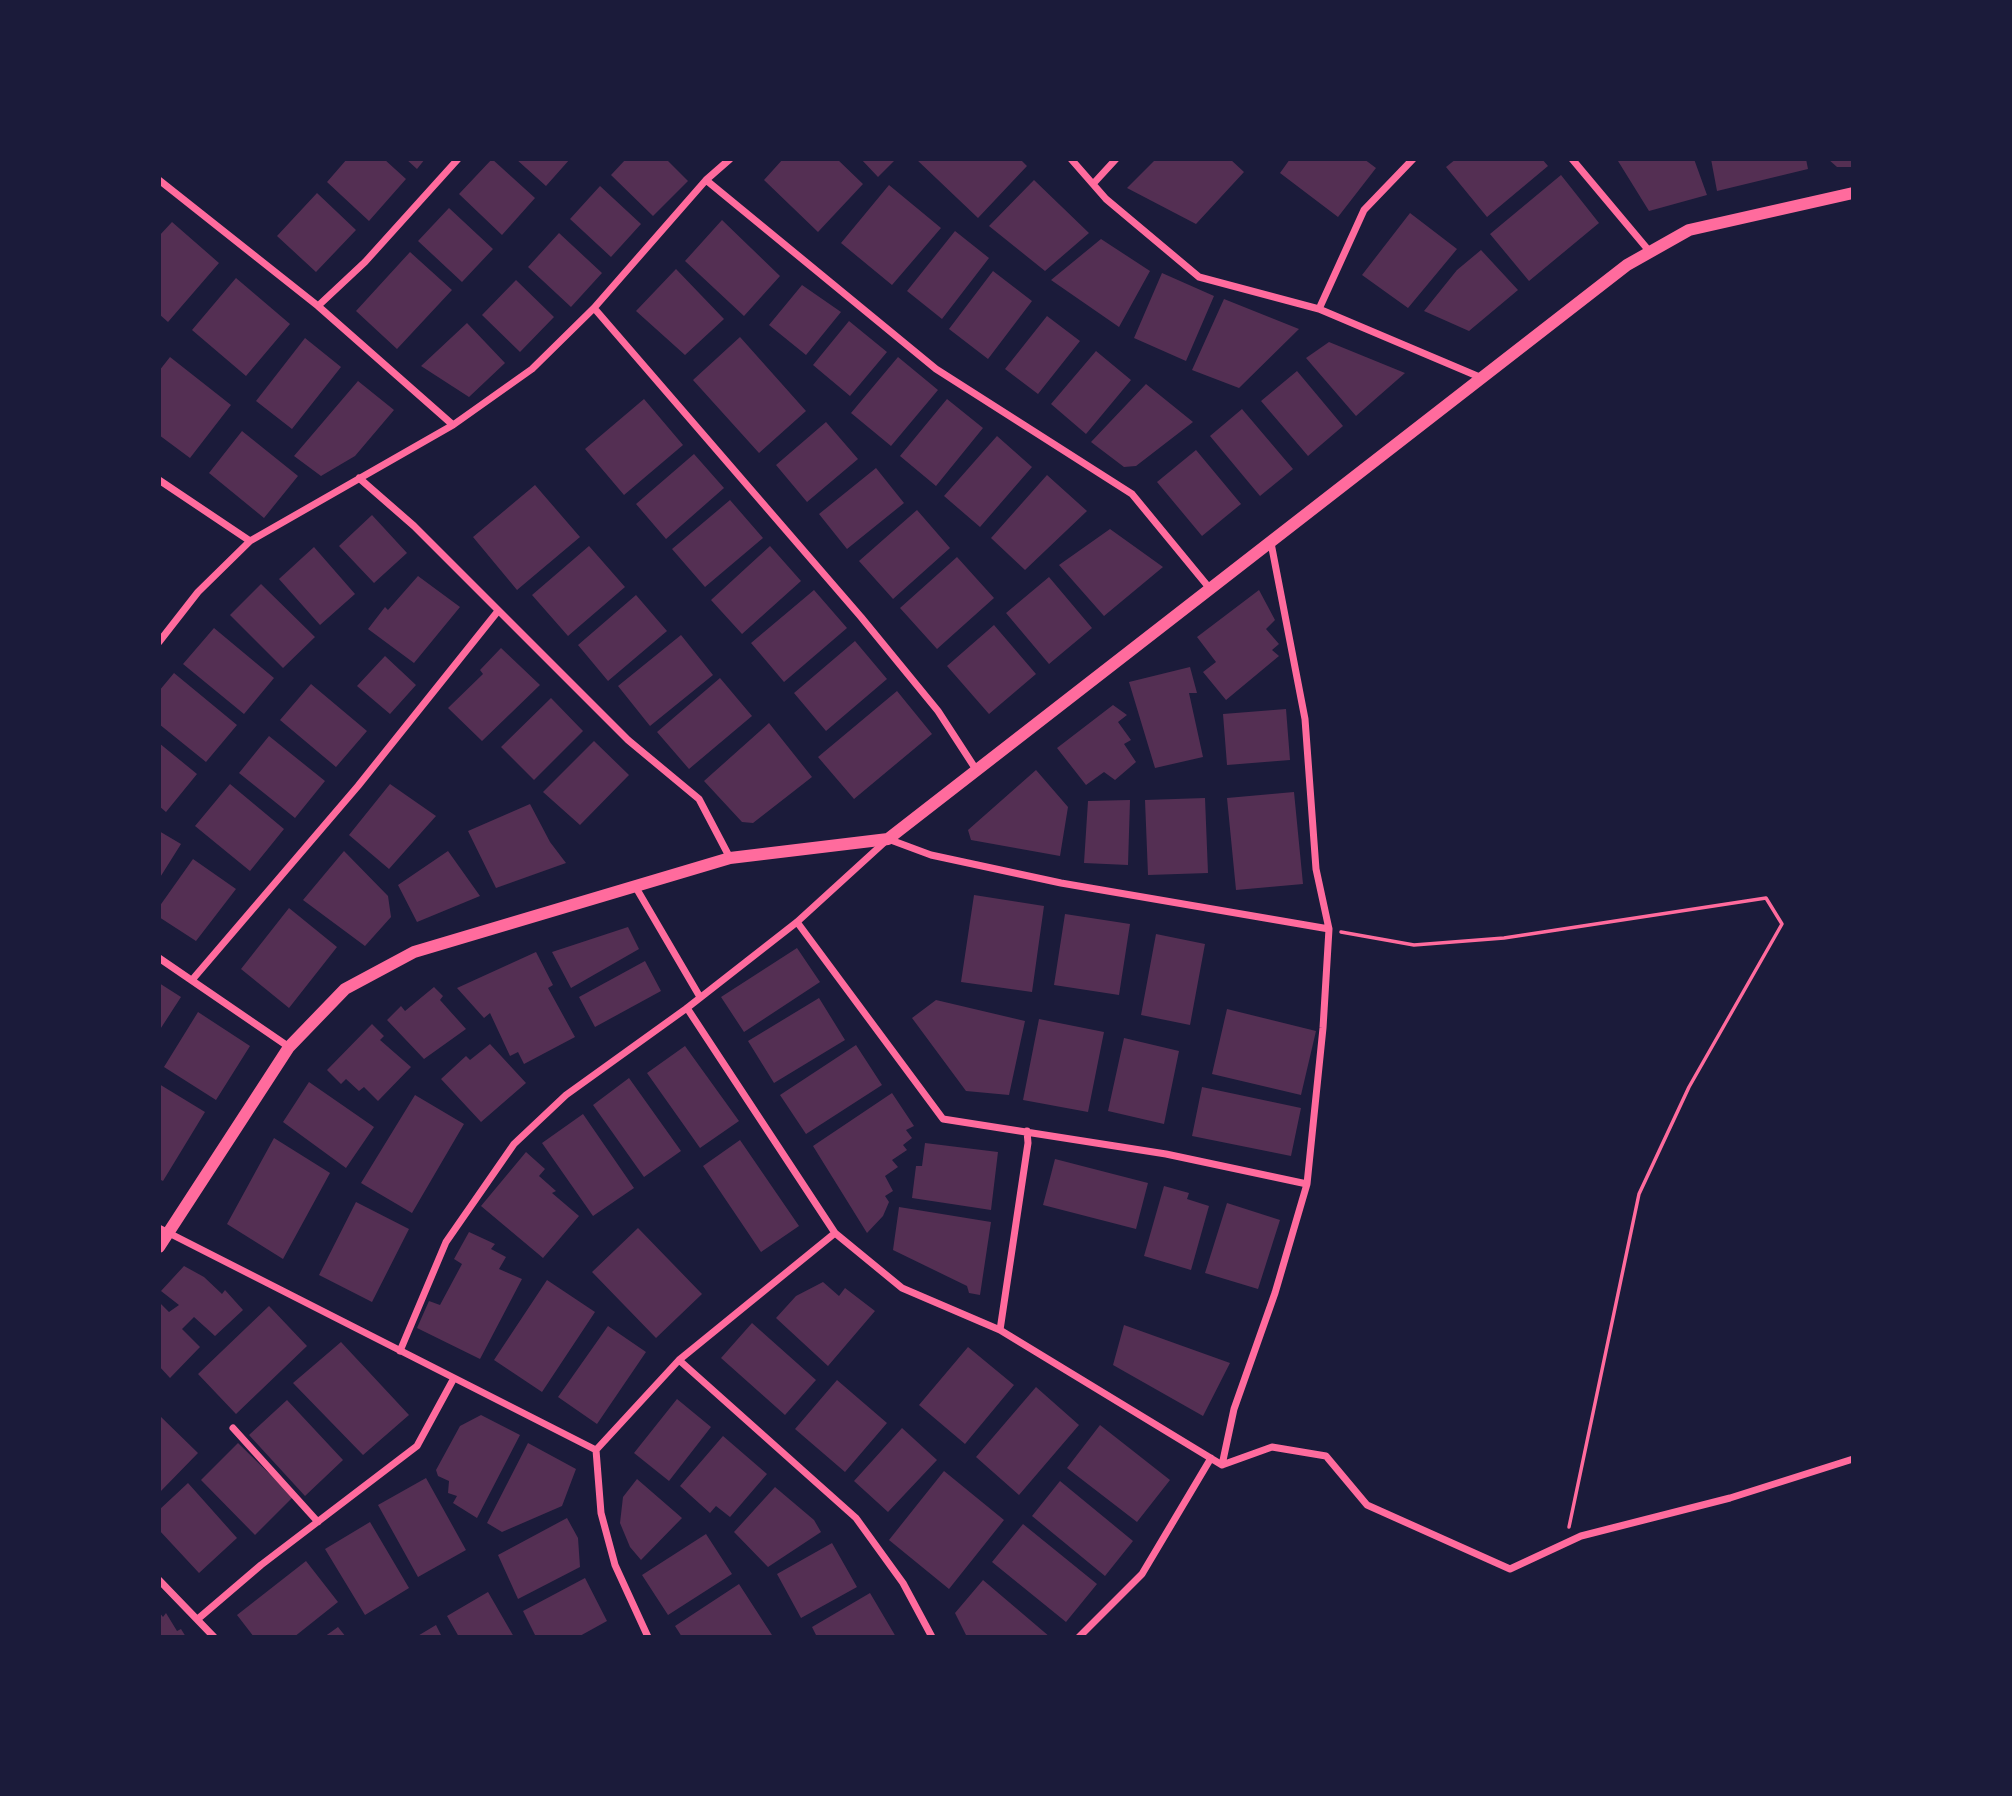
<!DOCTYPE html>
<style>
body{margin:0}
#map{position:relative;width:2012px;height:1796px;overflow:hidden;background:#1b1b3a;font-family:"Times New Roman",serif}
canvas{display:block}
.frame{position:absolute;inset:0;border:161px solid #1b1b3a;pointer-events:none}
</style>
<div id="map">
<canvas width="2012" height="1796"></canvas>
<div class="frame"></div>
</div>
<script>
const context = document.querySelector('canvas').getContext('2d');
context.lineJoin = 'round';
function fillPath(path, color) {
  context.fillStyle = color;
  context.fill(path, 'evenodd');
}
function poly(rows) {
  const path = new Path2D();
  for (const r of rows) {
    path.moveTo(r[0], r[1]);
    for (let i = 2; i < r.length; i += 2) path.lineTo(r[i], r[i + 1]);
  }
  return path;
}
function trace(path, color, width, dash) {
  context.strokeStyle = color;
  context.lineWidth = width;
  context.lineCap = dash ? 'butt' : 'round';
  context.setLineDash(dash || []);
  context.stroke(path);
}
fillPath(poly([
 [347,159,384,159,406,179,369,221,327,182],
 [406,159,425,159,417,169],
 [492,159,535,198,502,235,459,194],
 [516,159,570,159,546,186],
 [626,159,666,159,688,181,653,216,611,175],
 [783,159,837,159,863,184,818,232,764,180],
 [861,159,896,159,878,177],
 [916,159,1020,159,1027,166,978,218],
 [1156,159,1230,159,1244,172,1196,224,1127,188],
 [1290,159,1364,159,1376,168,1338,217,1280,173],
 [1456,159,1542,159,1548,166,1487,217,1446,167],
 [1623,159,1694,159,1707,195,1649,211,1618,161],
 [1711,159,1806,159,1808,169,1717,191],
 [1828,159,1853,159,1853,167,1837,167],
 [1561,175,1599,223,1529,281,1490,234],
 [1034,180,1089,233,1045,271,989,226],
 [889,185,941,228,892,285,841,243],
 [600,186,641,224,611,257,570,219],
 [317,193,356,230,316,272,277,236],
 [449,208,493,249,462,282,418,241],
 [1410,213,1457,249,1408,308,1362,275],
 [722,220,780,276,744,316,685,261],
 [172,222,219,263,168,322,159,314,159,236],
 [955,231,989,258,942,319,907,291],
 [559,233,602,273,571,307,528,267],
 [1101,239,1150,271,1119,327,1051,280],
 [1481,250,1518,290,1469,331,1424,311,1457,270],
 [410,252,452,290,397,349,356,311],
 [676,269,724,319,685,355,636,311],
 [993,271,1032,301,988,359,949,329],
 [1162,273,1214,296,1186,361,1134,338],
 [236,278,290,324,246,376,192,330],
 [516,280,554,317,520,352,482,315],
 [802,285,841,312,806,355,769,325],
 [1224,299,1299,329,1239,388,1192,370],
 [1047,316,1080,341,1038,394,1005,369],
 [849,321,887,352,850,396,813,365],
 [467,323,505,363,469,397,421,366],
 [740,337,806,411,759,453,693,380],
 [305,338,341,367,292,429,256,401],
 [1329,342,1405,373,1356,416,1306,358],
 [1096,351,1131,380,1086,434,1051,404],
 [170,357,231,405,190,458,159,435,159,371],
 [898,357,938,390,891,446,851,413],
 [1297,371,1343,426,1308,456,1261,401],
 [358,381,394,410,355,456,321,476,294,456],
 [1146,384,1193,422,1136,466,1124,467,1091,442],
 [644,399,683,445,624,495,585,449],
 [947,399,983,428,936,486,900,456],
 [1242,409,1293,469,1260,496,1210,436],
 [826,422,858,459,807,502,776,465],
 [242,431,298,476,264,518,209,473],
 [997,436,1032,467,980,527,944,496],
 [1196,450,1241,504,1202,536,1157,482],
 [694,454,724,488,666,539,636,504],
 [876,468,904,503,847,549,819,514],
 [1047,475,1087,511,1025,570,991,538],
 [535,485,580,537,517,590,473,537],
 [730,500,763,538,705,587,672,549],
 [917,510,950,548,893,599,859,561],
 [372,515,407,553,374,583,339,546],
 [1110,529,1163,567,1104,616,1059,565],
 [589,546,625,587,568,636,532,595],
 [770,546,801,581,742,634,711,600],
 [314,547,355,594,320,625,279,579],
 [957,557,994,598,937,649,900,608],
 [418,576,460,607,414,663,368,629,385,607,388,610],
 [1049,577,1092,628,1049,664,1006,613],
 [261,584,315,637,283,668,230,615],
 [814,590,847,628,784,682,751,643],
 [1259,590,1275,620,1266,629,1279,644,1272,650,1279,656,1226,700,1203,672,1216,662,1197,637],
 [636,595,667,631,608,681,578,645],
 [994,625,1036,674,989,714,947,666],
 [214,628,274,678,244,714,183,664],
 [681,635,713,675,650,726,618,686],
 [855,641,887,679,826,731,794,693],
 [501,648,540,685,482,741,448,708,483,674,480,670],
 [385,656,416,685,390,714,357,686],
 [1190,667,1197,693,1189,693,1203,757,1155,768,1129,682],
 [174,673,237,725,206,762,159,724,159,691],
 [720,678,752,716,689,769,657,732],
 [311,684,367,731,336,767,280,720],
 [897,691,932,734,854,799,818,757],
 [551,698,583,731,534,780,501,747],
 [1113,705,1127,715,1118,722,1131,740,1124,744,1136,762,1115,780,1104,772,1086,785,1057,748],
 [1286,709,1290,760,1227,765,1223,714],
 [769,723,812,777,753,823,742,822,704,781],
 [269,736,325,781,295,818,239,773],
 [594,741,629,775,580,825,543,792],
 [159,743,197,774,166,812,159,806],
 [1036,770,1068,807,1060,856,971,840,968,830],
 [230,784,284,829,250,871,195,826],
 [390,784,436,816,389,869,349,835],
 [1294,792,1303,884,1236,890,1227,798],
 [1205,798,1208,873,1148,875,1145,800],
 [1130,800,1128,865,1084,863,1088,801],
 [530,804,550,842,566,863,496,888,468,831],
 [159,831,181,844,159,879],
 [344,851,388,896,391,917,365,946,303,900],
 [448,851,480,896,417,922,398,885],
 [193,859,236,889,196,941,159,917,159,907],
 [974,895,1044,906,1032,992,961,982],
 [289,908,337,947,289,1008,241,969],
 [1065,914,1130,924,1119,995,1054,985],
 [628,927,639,949,571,988,552,952],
 [1156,934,1205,944,1190,1025,1141,1015],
 [797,948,820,982,744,1032,721,997],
 [536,952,553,985,548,988,575,1037,524,1064,518,1052,510,1056,490,1013,484,1018,457,988],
 [645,961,661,991,595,1027,579,997],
 [159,983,181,997,159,1031],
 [434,987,443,996,440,1000,466,1029,424,1059,387,1020,401,1006,405,1011],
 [819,998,845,1040,774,1083,748,1041],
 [936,1000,1025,1021,1009,1095,966,1091,912,1018],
 [1227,1009,1316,1031,1301,1095,1212,1074],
 [198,1012,250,1046,216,1100,164,1067],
 [1039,1019,1104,1032,1088,1112,1023,1100],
 [372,1024,384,1036,380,1040,411,1067,378,1101,364,1087,359,1091,346,1079,341,1084,327,1070],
 [1124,1038,1179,1051,1164,1124,1108,1111],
 [490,1044,526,1083,481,1122,441,1079,466,1056,470,1060],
 [856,1045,882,1085,806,1134,780,1095],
 [685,1046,739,1121,700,1148,647,1073],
 [629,1078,681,1151,644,1177,593,1105],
 [309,1082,374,1127,346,1168,283,1122],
 [159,1084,205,1112,163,1181,159,1179],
 [1202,1087,1301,1108,1291,1156,1192,1136],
 [892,1093,914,1126,906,1130,912,1138,903,1145,907,1150,892,1160,898,1167,885,1176,893,1191,885,1196,889,1202,883,1216,867,1233,813,1146],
 [415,1095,464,1124,412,1213,361,1183],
 [583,1114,634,1188,593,1216,542,1143],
 [274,1138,330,1173,283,1259,227,1224],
 [740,1140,799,1226,761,1252,703,1166],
 [925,1143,998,1152,991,1210,912,1198,916,1166,922,1166],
 [526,1152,545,1169,539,1176,556,1191,552,1193,579,1216,543,1258,481,1206],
 [1055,1159,1148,1183,1136,1229,1043,1205],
 [1164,1186,1189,1193,1187,1199,1209,1206,1191,1270,1144,1256],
 [356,1202,409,1229,372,1302,319,1275],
 [1227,1203,1280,1220,1258,1289,1205,1273],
 [899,1207,991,1222,980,1295,969,1293,967,1286,893,1250],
 [638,1228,702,1294,656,1338,592,1272],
 [469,1232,495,1244,491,1249,506,1257,499,1269,522,1279,480,1359,417,1328,429,1301,440,1305,462,1264,454,1259],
 [184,1266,204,1277,222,1294,225,1290,243,1310,215,1336,194,1317,182,1329,200,1347,170,1378,159,1366,159,1302,169,1312,179,1305,161,1291],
 [547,1280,595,1312,542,1392,494,1360],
 [823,1282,839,1296,845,1288,875,1311,828,1366,776,1318,796,1296],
 [269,1306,307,1346,236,1414,198,1374],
 [752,1323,816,1380,785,1415,721,1358],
 [1124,1325,1230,1363,1203,1416,1113,1365],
 [608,1326,646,1352,597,1424,558,1397],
 [341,1342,409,1415,363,1455,293,1383],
 [968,1347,1014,1385,965,1444,919,1405],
 [837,1380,887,1423,845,1472,795,1429],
 [1036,1387,1079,1425,1019,1495,976,1457],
 [677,1399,711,1427,669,1481,634,1453],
 [287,1400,343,1460,305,1496,249,1435],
 [159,1415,198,1453,159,1493],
 [481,1415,520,1435,477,1518,453,1503,457,1496,448,1493,449,1481,438,1476,436,1470,460,1426],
 [1100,1425,1170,1480,1137,1522,1067,1468],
 [902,1428,937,1460,888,1512,854,1481],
 [723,1436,767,1474,730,1517,716,1506,710,1513,680,1486],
 [238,1443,293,1497,255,1535,201,1480],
 [528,1443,576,1469,562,1506,502,1532,487,1523],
 [944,1471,1004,1520,949,1589,889,1540],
 [426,1478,466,1550,418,1577,378,1505],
 [637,1479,682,1518,641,1560,630,1547,620,1523,623,1497],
 [1060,1481,1133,1541,1105,1576,1032,1516],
 [188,1483,237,1538,199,1573,159,1530,159,1510],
 [775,1487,814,1520,821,1532,768,1567,734,1532],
 [567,1518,578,1538,580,1567,518,1599,498,1555],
 [370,1522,409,1588,365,1615,325,1549],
 [1023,1524,1097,1584,1066,1622,992,1562],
 [706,1534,732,1574,668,1615,642,1575],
 [832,1543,857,1587,801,1618,777,1574],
 [306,1561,338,1602,294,1637,254,1637,237,1615],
 [585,1578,607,1621,578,1637,536,1637,523,1611],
 [983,1580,1050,1637,967,1637,955,1613],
 [739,1584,772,1635,682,1637,675,1626],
 [488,1592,514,1637,459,1637,447,1616],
 [870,1593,896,1637,817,1637,812,1627],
 [159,1612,163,1617,166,1613,177,1631,181,1629,186,1637,159,1637],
 [436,1625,442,1637,416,1637],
 [338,1627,346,1637,324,1637]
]), '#542f53');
trace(poly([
 [1341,932,1414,945,1504,938,1766,898,1782,924,1689,1087,1639,1194,1569,1527]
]), '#ff6b9d', 3.5);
trace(poly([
 [1071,159,1106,199,1199,277,1319,309,1482,378],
 [1572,159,1650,252],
 [159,180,318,306,453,425],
 [706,180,936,369,1132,494,1211,590],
 [1093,184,1116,159],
 [318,306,365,262,458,159],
 [594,308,861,617,938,711,977,771],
 [1319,309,1364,210,1413,159],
 [359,478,414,526,628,740,699,799,730,858],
 [159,480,250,541],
 [159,642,198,592,250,541,453,425,532,369,594,308,706,180,730,159],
 [635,886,700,997],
 [797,922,943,1119,1166,1154,1307,1184],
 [159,958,289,1047],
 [192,980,358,786,498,611],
 [687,1008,835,1233,902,1288,1000,1330,1222,1465,1272,1447,1326,1456,1367,1505,1510,1569,1581,1536,1730,1498,1853,1459],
 [159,1228,596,1450],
 [1000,1330,1028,1143,1027,1131],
 [400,1351,446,1242,514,1144,566,1095,687,1008,797,922,888,839,931,855,1061,883,1329,929],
 [679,1360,856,1518,903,1583,932,1637],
 [233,1428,318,1522],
 [1222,1465,1234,1409,1275,1293,1307,1184,1323,1028,1329,929,1316,869,1305,719,1271,543],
 [159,1580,214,1637],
 [199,1618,261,1565,417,1446,454,1378],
 [648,1637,615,1565,601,1513,596,1450,679,1360,835,1233],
 [1079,1637,1142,1574,1211,1458]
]), '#ff6b9d', 7);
trace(poly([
 [159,1247,289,1047,345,989,414,952,730,858,888,839,1627,265,1689,230,1853,193]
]), '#ff6b9d', 12);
</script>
